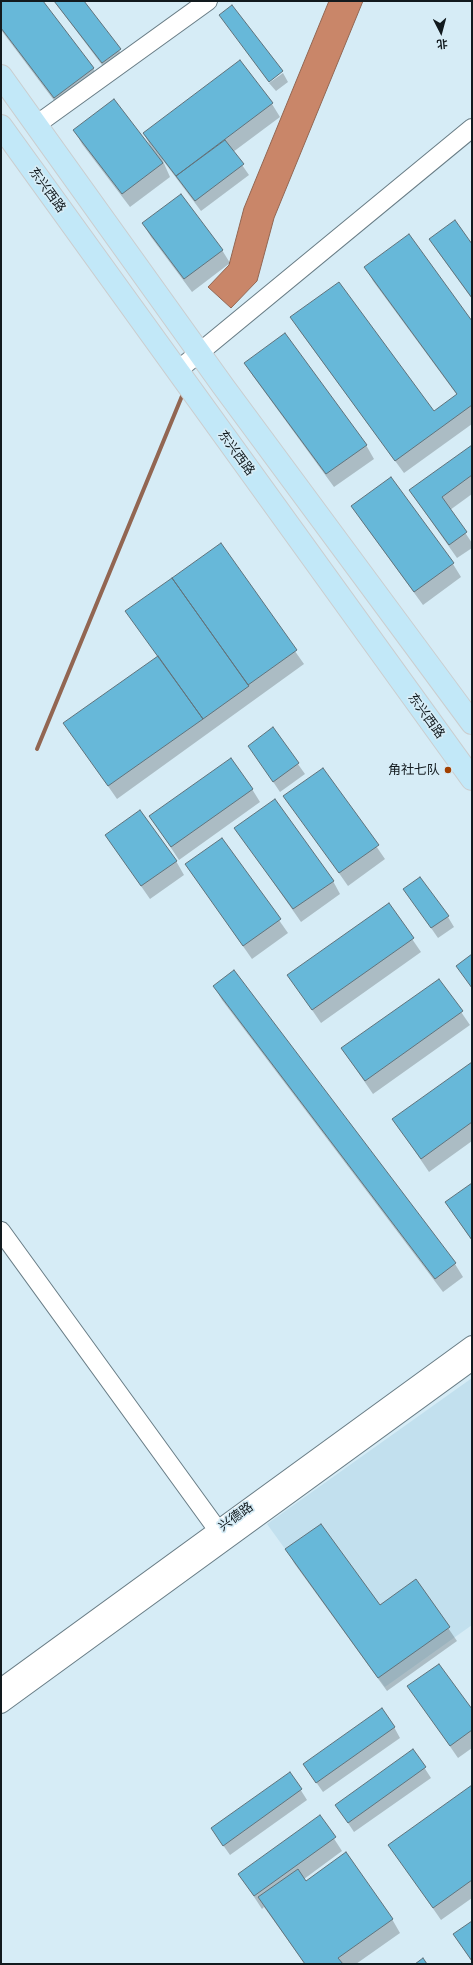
<!DOCTYPE html>
<meta charset="utf-8">
<style>
body{margin:0}
#map{position:relative;width:473px;height:1965px;overflow:hidden;background:#d6ecf6;font-family:"Open Sans","Noto Sans SC",sans-serif}
canvas{display:block}
.frame{position:absolute;inset:0;border:2px solid #121a1e;pointer-events:none}
.north{position:absolute;left:421px;top:12px;width:40px;height:40px;-webkit-text-stroke:3px #d6ecf6;paint-order:stroke;rotate:174deg;font-size:11px;font-weight:700;line-height:16px;text-align:center;color:#121a1e}
.north::after{content:'';display:block;margin:auto;width:14px;height:18px;background:#121a1e;clip-path:polygon(50% 0,100% 100%,50% 72%,0 100%)}
</style>
<div id="map">
<canvas width="473" height="1965"></canvas>
<div class="frame"></div>
<div class="north">北</div>
</div>
<script>
const context = document.querySelector('canvas').getContext('2d');
context.lineJoin = 'round';
function fillPath(path, color) {
  context.fillStyle = color;
  context.fill(path, 'evenodd');
}
function poly(rows) {
  const path = new Path2D();
  for (const r of rows) {
    path.moveTo(r[0], r[1]);
    for (let i = 2; i < r.length; i += 2) path.lineTo(r[i], r[i + 1]);
  }
  return path;
}
function trace(path, color, width, dash) {
  context.strokeStyle = color;
  context.lineWidth = width;
  context.lineCap = dash ? 'butt' : 'round';
  context.setLineDash(dash || []);
  context.stroke(path);
}
function write(font, color, halo, rows, align = 'center') {
  context.font = font + ' "Open Sans","Noto Sans SC",sans-serif';
  context.lineWidth = 3.5;
  context.setLineDash([]);
  context.textBaseline = 'middle';
  context.strokeStyle = halo;
  context.fillStyle = color;
  for (const [text, x, y, turn = 0] of rows) {
    context.save();
    context.translate(x, y);
    context.rotate((+turn || 0) * Math.PI / 180);
    context.textAlign = isNaN(turn) ? turn : align;
    if (halo) context.strokeText(text, 0, 0);
    context.fillText(text, 0, 0);
    context.restore();
  }
}
fillPath(poly([
 [472,1378,472,1625,385,1687,267,1524]
]), '#c2e0ee');
const water = poly([
 [329,1,363,1,274,218,257,281,231,308,208,287,229,265,244,208,329,1]
]);
fillPath(water, '#c98669');
trace(water, '#926652', 1);
fillPath(poly([
 [1,1,42,1,93,68,101,82,62,111,1,30],
 [54,1,82,1,126,60,108,73],
 [220,15,282,71,268,81],
 [240,61,272,104,280,117,233,152,249,175,201,211,162,159,170,177,130,207,82,144,74,130,153,151,144,134],
 [283,73,288,82,276,91,269,83],
 [143,224,222,250,230,263,192,292,151,237],
 [430,239,472,246,472,299,438,252],
 [366,267,472,322,472,424,404,473,299,330,292,317,433,413,457,395,373,281],
 [245,363,366,445,374,459,334,487,253,376],
 [472,446,472,494,450,510,472,543,472,548,457,558,410,491],
 [391,479,453,564,461,577,423,605,361,520,353,506],
 [220,545,304,664,117,799,64,723,158,657,127,611],
 [273,729,305,774,280,792,249,746],
 [323,769,385,859,348,886,285,796],
 [252,789,260,802,179,860,150,816],
 [236,829,333,881,340,894,301,922],
 [106,836,176,861,184,875,150,899],
 [222,839,288,933,252,959,186,865],
 [404,889,448,917,454,927,438,938],
 [388,904,421,952,321,1023,288,975],
 [234,972,455,1264,463,1277,443,1292,222,1000,214,986],
 [439,980,470,1025,373,1094,342,1049],
 [472,1063,472,1141,429,1172,393,1119],
 [472,1184,472,1241,446,1203],
 [287,1549,379,1606,416,1581,457,1641,387,1691,294,1563],
 [409,1687,472,1711,472,1748,458,1758],
 [394,1727,400,1738,323,1792,304,1765],
 [413,1750,431,1778,354,1832,336,1805],
 [290,1773,307,1800,230,1855,218,1838],
 [472,1786,472,1898,441,1920,389,1845],
 [320,1817,342,1851,304,1879,306,1882,392,1919,400,1933,356,1964,305,1964,264,1907,262,1909,239,1874],
 [472,1922,472,1962,454,1935]
]), '#0003');
trace(poly([
 [37,749,182,396]
]), '#926652', 4);
const building = poly([
 [1,1,43,1,94,68,54,98,1,28,1,1],
 [54,1,84,1,121,49,102,63,54,1],
 [232,5,283,71,269,82,219,15,232,5],
 [240,60,273,103,176,176,143,133,240,60],
 [114,99,163,163,122,194,73,130,114,99],
 [225,140,244,164,195,201,176,176,225,140],
 [181,194,223,250,184,279,142,223,181,194],
 [455,220,472,244,472,298,429,239,455,220],
 [409,234,472,321,472,405,395,461,290,317,339,282,434,411,457,394,364,267,409,234],
 [285,333,367,445,326,474,244,363,285,333],
 [472,445,472,475,442,497,467,532,449,545,409,490,472,445],
 [391,477,454,563,414,592,351,506,391,477],
 [221,543,297,650,248,685,172,578,221,543],
 [172,578,249,686,203,719,125,611,172,578],
 [158,656,203,719,108,786,63,723,158,656],
 [273,727,299,763,273,782,248,746,273,727],
 [231,758,253,789,171,847,149,816,231,758],
 [323,768,379,845,339,873,283,796,323,768],
 [275,799,334,881,293,909,234,828,275,799],
 [140,810,177,861,141,886,105,835,140,810],
 [222,838,281,919,243,946,185,864,222,838],
 [420,877,449,916,431,928,403,889,420,877],
 [389,903,414,938,312,1010,287,975,389,903],
 [472,954,472,988,456,966,472,954],
 [234,970,456,1263,435,1279,213,986,234,970],
 [439,979,463,1011,365,1081,341,1048,439,979],
 [472,1062,472,1122,421,1159,392,1119,472,1062],
 [472,1183,472,1240,445,1202,472,1183],
 [321,1524,380,1605,416,1579,450,1627,378,1678,285,1549,321,1524],
 [439,1664,472,1709,472,1730,450,1746,407,1686,439,1664],
 [382,1708,395,1727,316,1783,303,1764,382,1708],
 [413,1749,426,1767,348,1823,335,1805,413,1749],
 [290,1772,302,1789,223,1846,211,1828,290,1772],
 [472,1785,472,1880,433,1908,388,1845,472,1785],
 [320,1815,336,1837,254,1896,238,1874,320,1815],
 [346,1852,393,1919,338,1958,343,1964,305,1964,258,1897,298,1869,306,1881,346,1852],
 [472,1921,472,1961,453,1934,472,1921],
 [423,1958,427,1964,415,1964,423,1958]
]);
fillPath(building, '#67b8d9');
trace(building, '#60737c', 1);
const minor = poly([
 [36,125,208,1],
 [177,371,472,128],
 [1,1231,225,1540],
 [1,1688,472,1345],
 [1,1704,472,1361]
]);
const major = poly([
 [1,76,223,386,472,723],
 [1,126,472,779]
]);
trace(minor, '#687c85', 20);
trace(major, '#cbcdce', 24);
trace(minor, '#fff', 18);
trace(major, '#c2e8f8', 22);
for (const [x, y, r, color] of [
 [448,770,4,"#a24000"]
]) {
  const dot = new Path2D();
  dot.arc(x, y, r, 0, 2 * Math.PI);
  context.fillStyle = color;
  context.fill(dot);
  trace(dot, '#d6ecf6', 1.5);
}
write('13px', '#121a1e', '#d6ecf6', [
 ["东兴西路",47,190,54],
 ["东兴西路",236,453,54],
 ["东兴西路",426,716,54],
 ["兴德路",236,1517,-36]
]);
write('13px', '#121a1e', '#d6ecf6', [
 ["角社七队",440,770]
], 'right');
</script>
